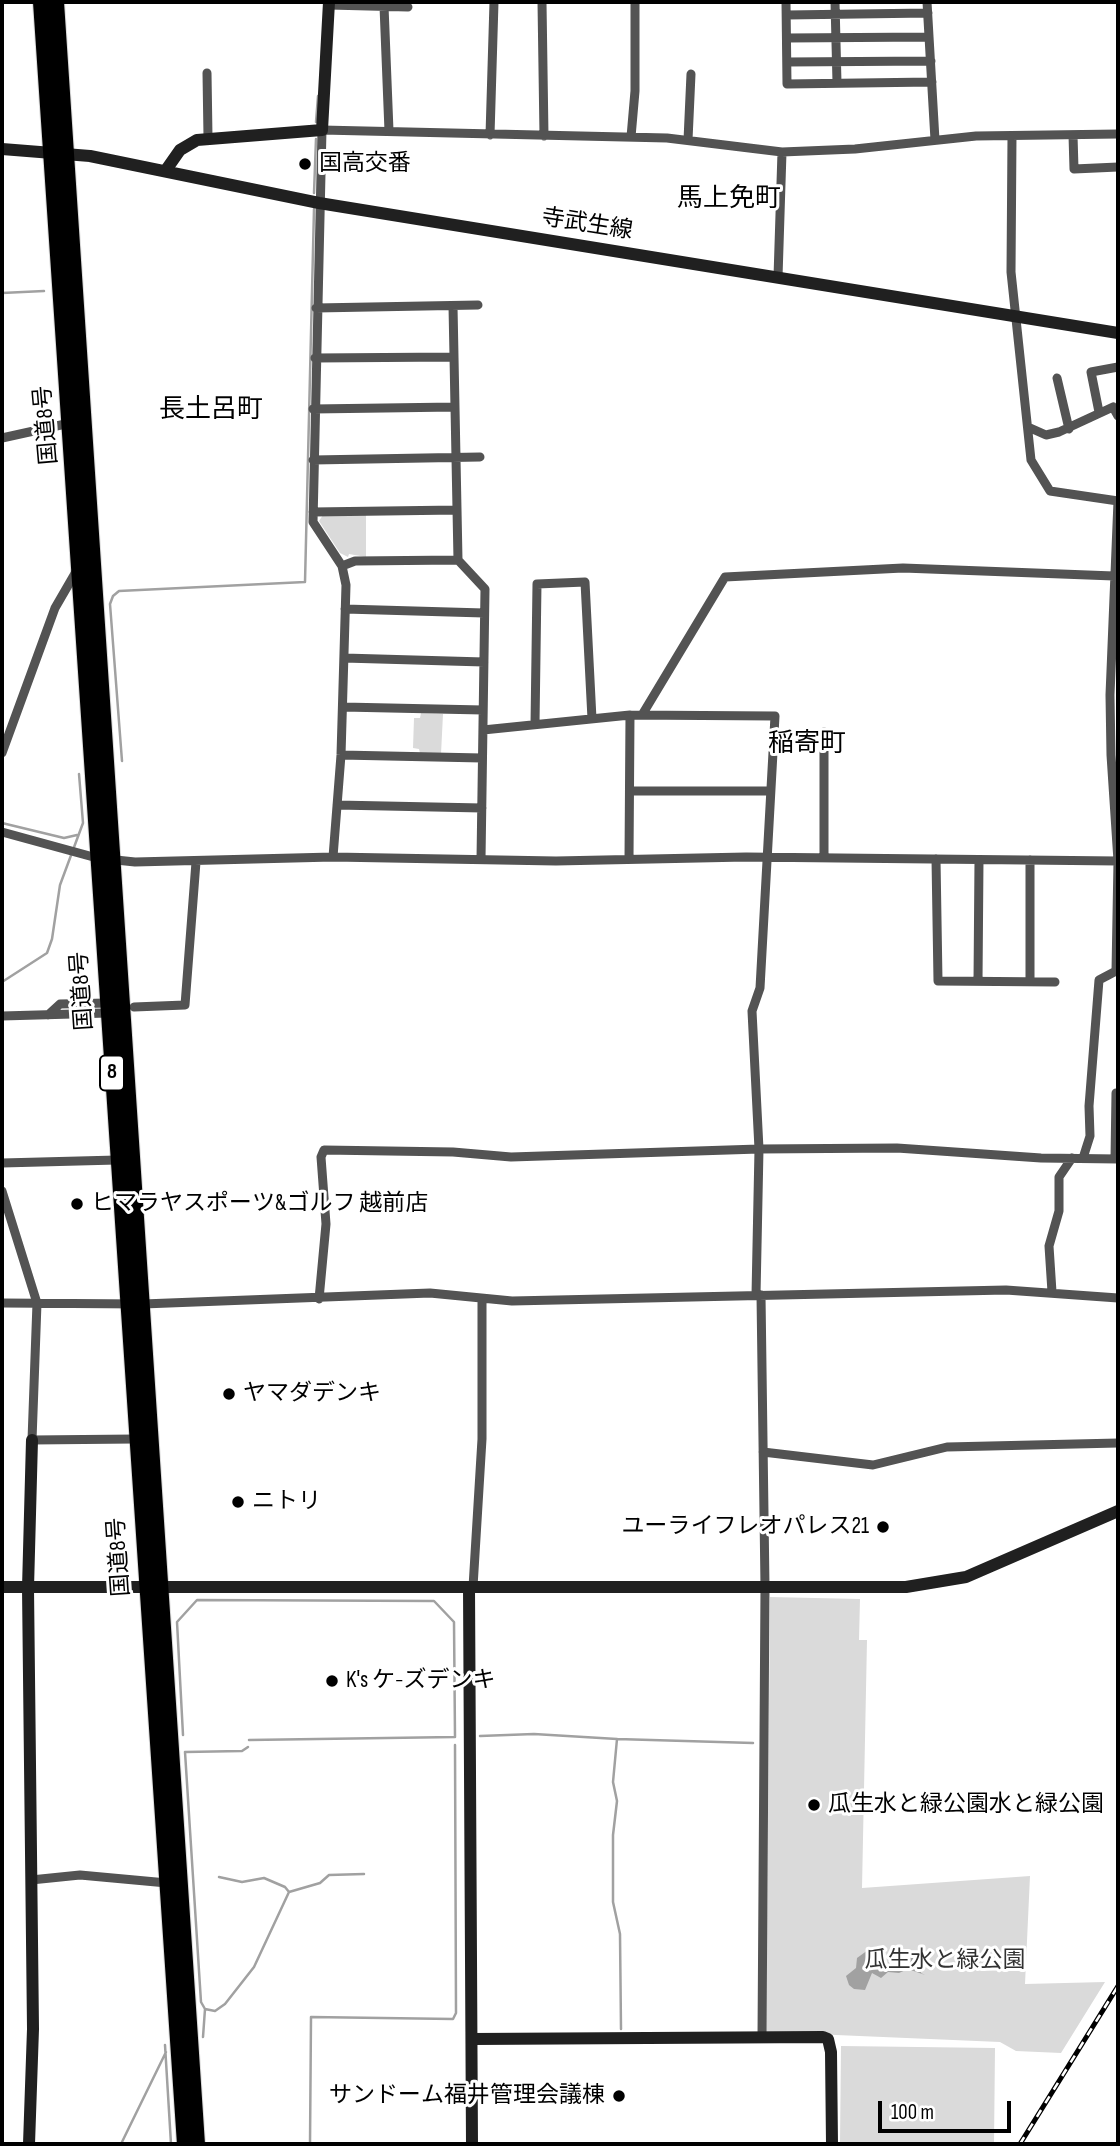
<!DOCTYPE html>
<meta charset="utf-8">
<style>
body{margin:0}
#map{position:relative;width:1120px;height:2146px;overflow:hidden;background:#fff;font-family:"Sofia Sans Condensed",sans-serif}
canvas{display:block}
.frame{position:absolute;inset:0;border:4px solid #000;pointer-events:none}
.scale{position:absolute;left:878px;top:2101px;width:133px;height:32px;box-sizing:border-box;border:4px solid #000;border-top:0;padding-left:9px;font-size:21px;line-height:24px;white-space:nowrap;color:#000;-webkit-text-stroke:5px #fff;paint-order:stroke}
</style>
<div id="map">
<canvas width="1120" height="2146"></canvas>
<div class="frame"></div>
<div class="scale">100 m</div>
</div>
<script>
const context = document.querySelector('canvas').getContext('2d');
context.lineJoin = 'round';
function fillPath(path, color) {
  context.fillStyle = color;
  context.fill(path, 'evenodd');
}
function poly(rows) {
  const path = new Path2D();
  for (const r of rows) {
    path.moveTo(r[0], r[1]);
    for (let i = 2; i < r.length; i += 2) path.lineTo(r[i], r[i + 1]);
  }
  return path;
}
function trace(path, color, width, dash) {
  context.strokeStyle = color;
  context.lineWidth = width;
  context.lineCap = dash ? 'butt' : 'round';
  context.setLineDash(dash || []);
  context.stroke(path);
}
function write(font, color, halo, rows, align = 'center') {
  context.font = font + ' "Sofia Sans Condensed","Noto Sans JP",sans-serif';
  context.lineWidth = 6;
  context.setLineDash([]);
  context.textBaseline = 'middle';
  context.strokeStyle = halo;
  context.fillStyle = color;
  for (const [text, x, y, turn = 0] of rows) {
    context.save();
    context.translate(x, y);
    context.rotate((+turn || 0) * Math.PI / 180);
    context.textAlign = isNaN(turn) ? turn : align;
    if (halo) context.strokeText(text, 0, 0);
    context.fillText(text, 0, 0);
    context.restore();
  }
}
fillPath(poly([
 [323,515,366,515,366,557,349,554,348,557,340,553,319,521],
 [421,713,443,714,441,754,420,753,419,749,413,748,414,718,420,718],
 [770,1597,860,1599,859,1640,867,1640,862,1888,1030,1876,1025,1984,1105,1982,1061,2053,1016,2051,1000,2042,766,2032],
 [841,2046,995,2048,994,2144,840,2143]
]), '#dadada');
fillPath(poly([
 [868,1950,886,1963,897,1962,908,1953,917,1954,921,1960,921,1973,925,1975,908,1969,899,1973,888,1972,881,1978,872,1973,865,1990,854,1989,849,1985,846,1976,856,1968,857,1958]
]), '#a1a1a1');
trace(poly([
 [316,122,318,96],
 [314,193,316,139],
 [2,293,44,291],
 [122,761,110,604,113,596,119,591,305,582,314,209],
 [2,823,64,838,77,835],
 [2,982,47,953,52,939,60,885,83,823,79,774],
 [183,1735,177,1622,197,1600,434,1601,454,1622,455,1737,249,1740],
 [480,1736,534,1734,617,1739],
 [219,1877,242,1882,264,1878,285,1887,289,1892],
 [205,2009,215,2011,225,2004,254,1967,289,1892,320,1883,329,1875,364,1874],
 [621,2029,620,1934,613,1902,613,1835,617,1801,613,1782,617,1739,753,1743],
 [203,2037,205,2009,201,2002,185,1752,242,1751,248,1747],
 [165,2045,171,2144],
 [121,2144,166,2052],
 [310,2144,311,2017,453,2019,456,2013,455,1745]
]), '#a1a1a1', 2.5);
trace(poly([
 [95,1008,111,1008]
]), '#d9d9d9', 9, [9, 4.5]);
const highway = poly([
 [41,2,185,2144],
 [56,2,197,2144]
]);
trace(highway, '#dbdbdb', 18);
trace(poly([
 [542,2,544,136],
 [786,2,787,84,932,82],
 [835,2,837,83],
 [927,2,935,140],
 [329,5,408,7],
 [384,6,389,131],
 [787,15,928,13],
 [787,38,929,37],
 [787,62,931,61],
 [207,73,208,137],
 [490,135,494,2],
 [1073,135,1074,169,1118,167],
 [1012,136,1011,272,1031,460,1050,491,1118,501],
 [631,137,635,91,635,2],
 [688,140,691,74],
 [778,277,782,152],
 [453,306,458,560],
 [316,308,478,305],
 [315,358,454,357],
 [1057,378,1069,429],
 [313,409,455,407],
 [1099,412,1091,372,1118,367],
 [1028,427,1046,435,1059,432,1113,407,1118,416],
 [2,438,70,423],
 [313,460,480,457],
 [313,512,457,510],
 [342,566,355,561,458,560,485,589,481,859],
 [345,609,484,613],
 [344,658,484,662],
 [343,707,483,710],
 [642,715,725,577,903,568,1114,576],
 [535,724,537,584,585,582,592,719],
 [483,730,630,715,775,716,760,988,752,1011,759,1149,756,1295],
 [824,732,824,858],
 [2,753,55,608,77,570],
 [341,755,482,758],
 [630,791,770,791],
 [337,805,482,808],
 [2,832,97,858,135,862,333,857,556,861,746,857,1118,861],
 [333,857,341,755,346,585,342,566,313,522,322,130,667,138,782,152,855,149,976,136,1118,134],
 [629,859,630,715],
 [936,859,938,981,1055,982],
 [978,981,979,860],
 [1030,982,1030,860],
 [134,1007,185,1005,196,862],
 [48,1015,60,1004,107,1003],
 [2,1016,108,1013],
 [1083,1158,1090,1136,1089,1106,1099,980,1116,971,1118,861,1111,755,1110,695,1118,501],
 [1115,1159,1116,1093],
 [2,1163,117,1160],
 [2,1191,37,1303,32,1440,135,1439],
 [1052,1292,1049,1246,1059,1211,1059,1177,1072,1158],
 [761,1295,765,1587,762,2036],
 [319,1299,326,1224,321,1157,324,1150,453,1152,511,1157,759,1149,897,1148,1041,1158,1118,1159],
 [2,1303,143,1304,430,1293,512,1301,1006,1290,1118,1298],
 [763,1452,873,1465,947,1447,1118,1443],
 [473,1587,482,1439,482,1299],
 [31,1880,80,1875,167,1883]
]), '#535353', 9);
trace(poly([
 [2,149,90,156,319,203,1118,333],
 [166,170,180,150,197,140,322,130,329,2],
 [2,1587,906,1587,966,1577,1118,1511],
 [469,1587,472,2144],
 [472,2039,823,2037,828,2039,831,2052,832,2144],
 [29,2144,33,2029,28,1588,32,1440]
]), '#202020', 12);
trace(highway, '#000', 16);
const rail = poly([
 [1020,2144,1118,1986]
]);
trace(rail, '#000', 5);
trace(rail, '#fff', 2.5, [8]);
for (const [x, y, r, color] of [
 [305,164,7,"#000"],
 [77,1204,7,"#000"],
 [229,1394,7,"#000"],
 [238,1502,7,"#000"],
 [883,1527,7,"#000"],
 [332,1681,7,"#000"],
 [814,1805,7,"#000"],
 [619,2096,7,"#000"]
]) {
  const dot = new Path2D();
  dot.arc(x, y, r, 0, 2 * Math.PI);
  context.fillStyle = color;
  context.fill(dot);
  trace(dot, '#fff', 2.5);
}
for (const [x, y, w] of [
 [112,1073,24]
]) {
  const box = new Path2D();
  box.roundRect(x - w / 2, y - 17.5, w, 35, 5);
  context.fillStyle = '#fff';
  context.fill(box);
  trace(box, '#000', 2);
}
write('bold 21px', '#000', null, [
 ["8",112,1073]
]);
write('23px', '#000', '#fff', [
 ["国高交番",319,164],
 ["ヒマラヤスポーツ&ゴルフ 越前店",91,1204],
 ["ヤマダデンキ",243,1394],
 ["ニトリ",252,1502],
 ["ユーライフレオパレス21",869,1527,"right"],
 ["K's ケ-ズデンキ",346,1681],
 ["瓜生水と緑公園水と緑公園",828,1805],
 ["サンドーム福井管理会議棟",605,2096,"right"]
], 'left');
write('23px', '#000', '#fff', [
 ["寺武生線",587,225,9],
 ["国道8号",47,425,-95],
 ["国道8号",83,991,-94],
 ["国道8号",120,1557,-94]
]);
write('23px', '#313131', '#fff', [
 ["瓜生水と緑公園",945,1961]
]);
write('26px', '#000', '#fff', [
 ["馬上免町",729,199],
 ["長土呂町",211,410],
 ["稲寄町",807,744]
]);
</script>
